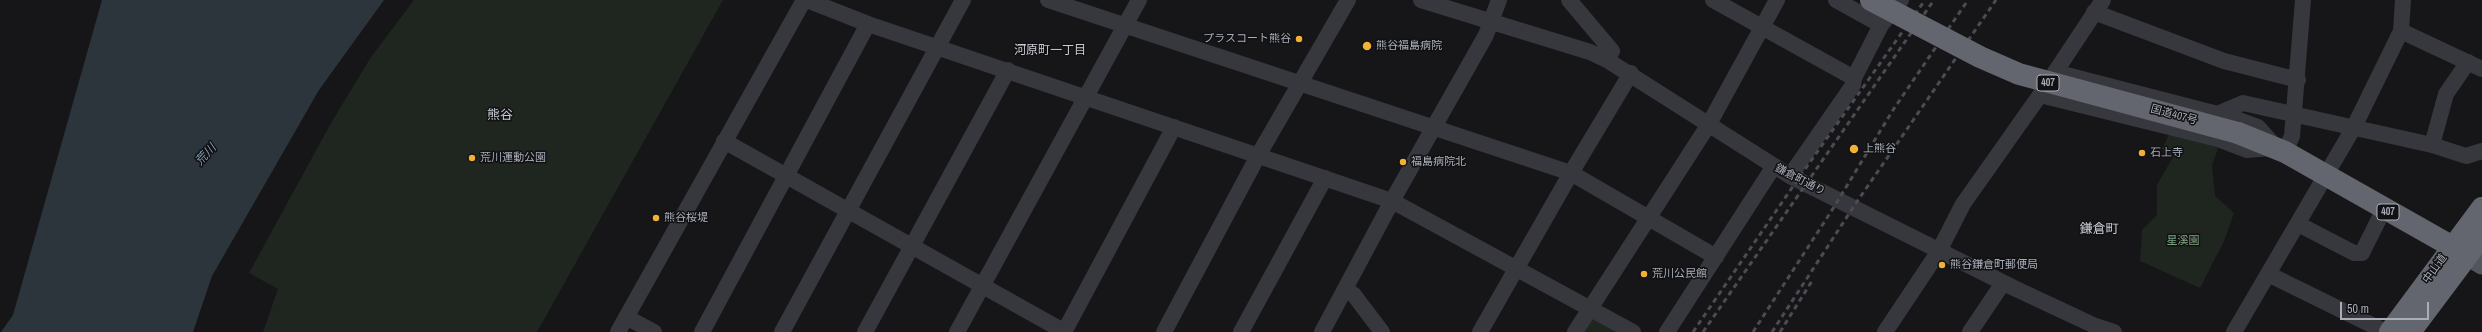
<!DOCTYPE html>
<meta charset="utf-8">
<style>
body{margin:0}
#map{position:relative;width:2482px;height:332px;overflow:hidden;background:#161618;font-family:"Archivo Narrow",sans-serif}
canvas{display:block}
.scale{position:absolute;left:2340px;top:302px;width:89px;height:18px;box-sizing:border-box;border:2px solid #a8adb8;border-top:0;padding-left:5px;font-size:12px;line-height:14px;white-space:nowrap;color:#a8adb8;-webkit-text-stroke:3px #111113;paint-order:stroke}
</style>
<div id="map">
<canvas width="2482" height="332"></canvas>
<div class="scale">50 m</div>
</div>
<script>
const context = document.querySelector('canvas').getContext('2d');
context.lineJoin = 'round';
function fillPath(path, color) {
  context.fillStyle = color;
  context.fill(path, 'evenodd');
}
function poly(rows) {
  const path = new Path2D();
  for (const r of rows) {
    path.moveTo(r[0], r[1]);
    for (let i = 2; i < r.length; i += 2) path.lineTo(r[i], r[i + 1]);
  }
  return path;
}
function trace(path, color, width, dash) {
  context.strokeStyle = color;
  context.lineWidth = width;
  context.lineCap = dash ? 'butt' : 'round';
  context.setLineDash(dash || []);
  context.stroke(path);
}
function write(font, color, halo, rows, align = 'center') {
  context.font = font + ' "Archivo Narrow","Noto Sans JP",sans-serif';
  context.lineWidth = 3;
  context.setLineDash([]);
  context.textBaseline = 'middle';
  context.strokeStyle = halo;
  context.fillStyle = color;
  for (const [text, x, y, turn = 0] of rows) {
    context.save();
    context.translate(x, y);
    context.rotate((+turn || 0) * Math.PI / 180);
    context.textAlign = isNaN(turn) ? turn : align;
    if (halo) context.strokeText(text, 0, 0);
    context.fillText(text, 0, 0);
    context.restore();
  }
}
fillPath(poly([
 [414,0,723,0,537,332,263,332,278,289,249,273,331,123,371,57],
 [2173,126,2213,140,2218,149,2212,165,2215,196,2234,213,2224,241,2200,288,2140,261,2142,230,2157,215,2157,185,2173,157,2162,149],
 [1592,316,1620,332,1582,332]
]), '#1e261f');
fillPath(poly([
 [102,0,384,0,319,90,212,276,193,332,1,332,13,315]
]), '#2c353c');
trace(poly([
 [807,0,868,24,1392,201,1633,332],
 [1048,0,1571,173,1716,257],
 [1421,0,1590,52,1607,60,1790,176,2014,288,2093,325,2114,332],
 [1569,0,1612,51,1607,60],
 [1713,0,1854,78],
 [1836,0,1881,25],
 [2094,12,2224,61,2298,80],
 [2401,31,2482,69],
 [2055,72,2233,118,2258,127,2275,146],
 [2040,95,2218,139,2247,150,2270,148],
 [2217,114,2243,103,2432,145,2466,156,2482,151],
 [724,141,1065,332],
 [2432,145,2446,94,2468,62],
 [2285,152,2292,136,2303,0],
 [1790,176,1853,85,1854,78,1881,25,1901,0],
 [2298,224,2354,253,2362,253,2384,209],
 [2268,274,2386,332],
 [1345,289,1354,295,1382,332],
 [626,317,654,332],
 [618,332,804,0],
 [702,332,868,24],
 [782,332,963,0],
 [865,332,1008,70],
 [957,332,1139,0],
 [1064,332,1174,127],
 [1164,332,1259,154,1348,0],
 [1241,332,1325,178],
 [1322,332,1392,201,1486,35,1499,0],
 [1480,332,1571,173,1631,73],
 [1575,332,1709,124,1777,0],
 [1667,332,1774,166],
 [1885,332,1939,251,1963,204,2040,95,2103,0],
 [1970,332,2003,283],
 [2234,332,2354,127,2401,31,2403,0]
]), '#37383d', 16);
trace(poly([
 [2467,255,2482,264]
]), '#53555c', 21);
trace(poly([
 [2238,133,2285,152,2467,255],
 [2390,332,2482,208],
 [2410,332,2482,236]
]), '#63666e', 22);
trace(poly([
 [1693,332,1798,179,1925,0],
 [1703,332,1934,0],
 [1753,332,1834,207,1893,110,1968,0],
 [1772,332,1854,206,1996,0],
 [1780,332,1812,281]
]), '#4a4c52', 3, [5, 4]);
trace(poly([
 [1871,0,1980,57,2019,74,2238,133]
]), '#63666e', 22);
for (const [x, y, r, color] of [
 [1299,39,4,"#f2b134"],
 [1367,46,5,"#f2b134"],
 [1854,149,5,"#f2b134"],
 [2142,153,4,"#f2b134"],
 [472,158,4,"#f2b134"],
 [1403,162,4,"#f2b134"],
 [656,218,4,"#f2b134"],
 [1942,265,4,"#f2b134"],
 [1644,274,4,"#f2b134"]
]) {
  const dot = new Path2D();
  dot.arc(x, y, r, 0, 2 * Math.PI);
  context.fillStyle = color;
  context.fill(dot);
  trace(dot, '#111113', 1.5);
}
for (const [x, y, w] of [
 [2048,83,22],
 [2388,212,22]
]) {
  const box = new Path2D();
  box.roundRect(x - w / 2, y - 8, w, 16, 3);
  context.fillStyle = '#111113';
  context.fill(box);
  trace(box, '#a8adb8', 1);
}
write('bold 10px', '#a8adb8', null, [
 ["407",2048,83],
 ["407",2388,212]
]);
write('11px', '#a8adb8', '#111113', [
 ["プラスコート熊谷",1291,39,"right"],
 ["熊谷福島病院",1376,46],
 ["上熊谷",1863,149],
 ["石上寺",2150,153],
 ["荒川運動公園",480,158],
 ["福島病院北",1411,162],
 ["熊谷桜堤",664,218],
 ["熊谷鎌倉町郵便局",1950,265],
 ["荒川公民館",1652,274]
], 'left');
write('11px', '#a8adb8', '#111113', [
 ["国道407号",2174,115,15],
 ["鎌倉町通り",1800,180,27],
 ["中山道",2435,269,-54]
]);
write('11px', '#7fa381', '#111113', [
 ["星溪園",2183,241]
]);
write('12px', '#c9ccd4', '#111113', [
 ["河原町一丁目",1050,51]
]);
write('italic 12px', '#7f9bb3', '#111113', [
 ["荒川",206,155,-48]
]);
write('13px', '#c9ccd4', '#111113', [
 ["熊谷",500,116],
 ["鎌倉町",2099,230]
]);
</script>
